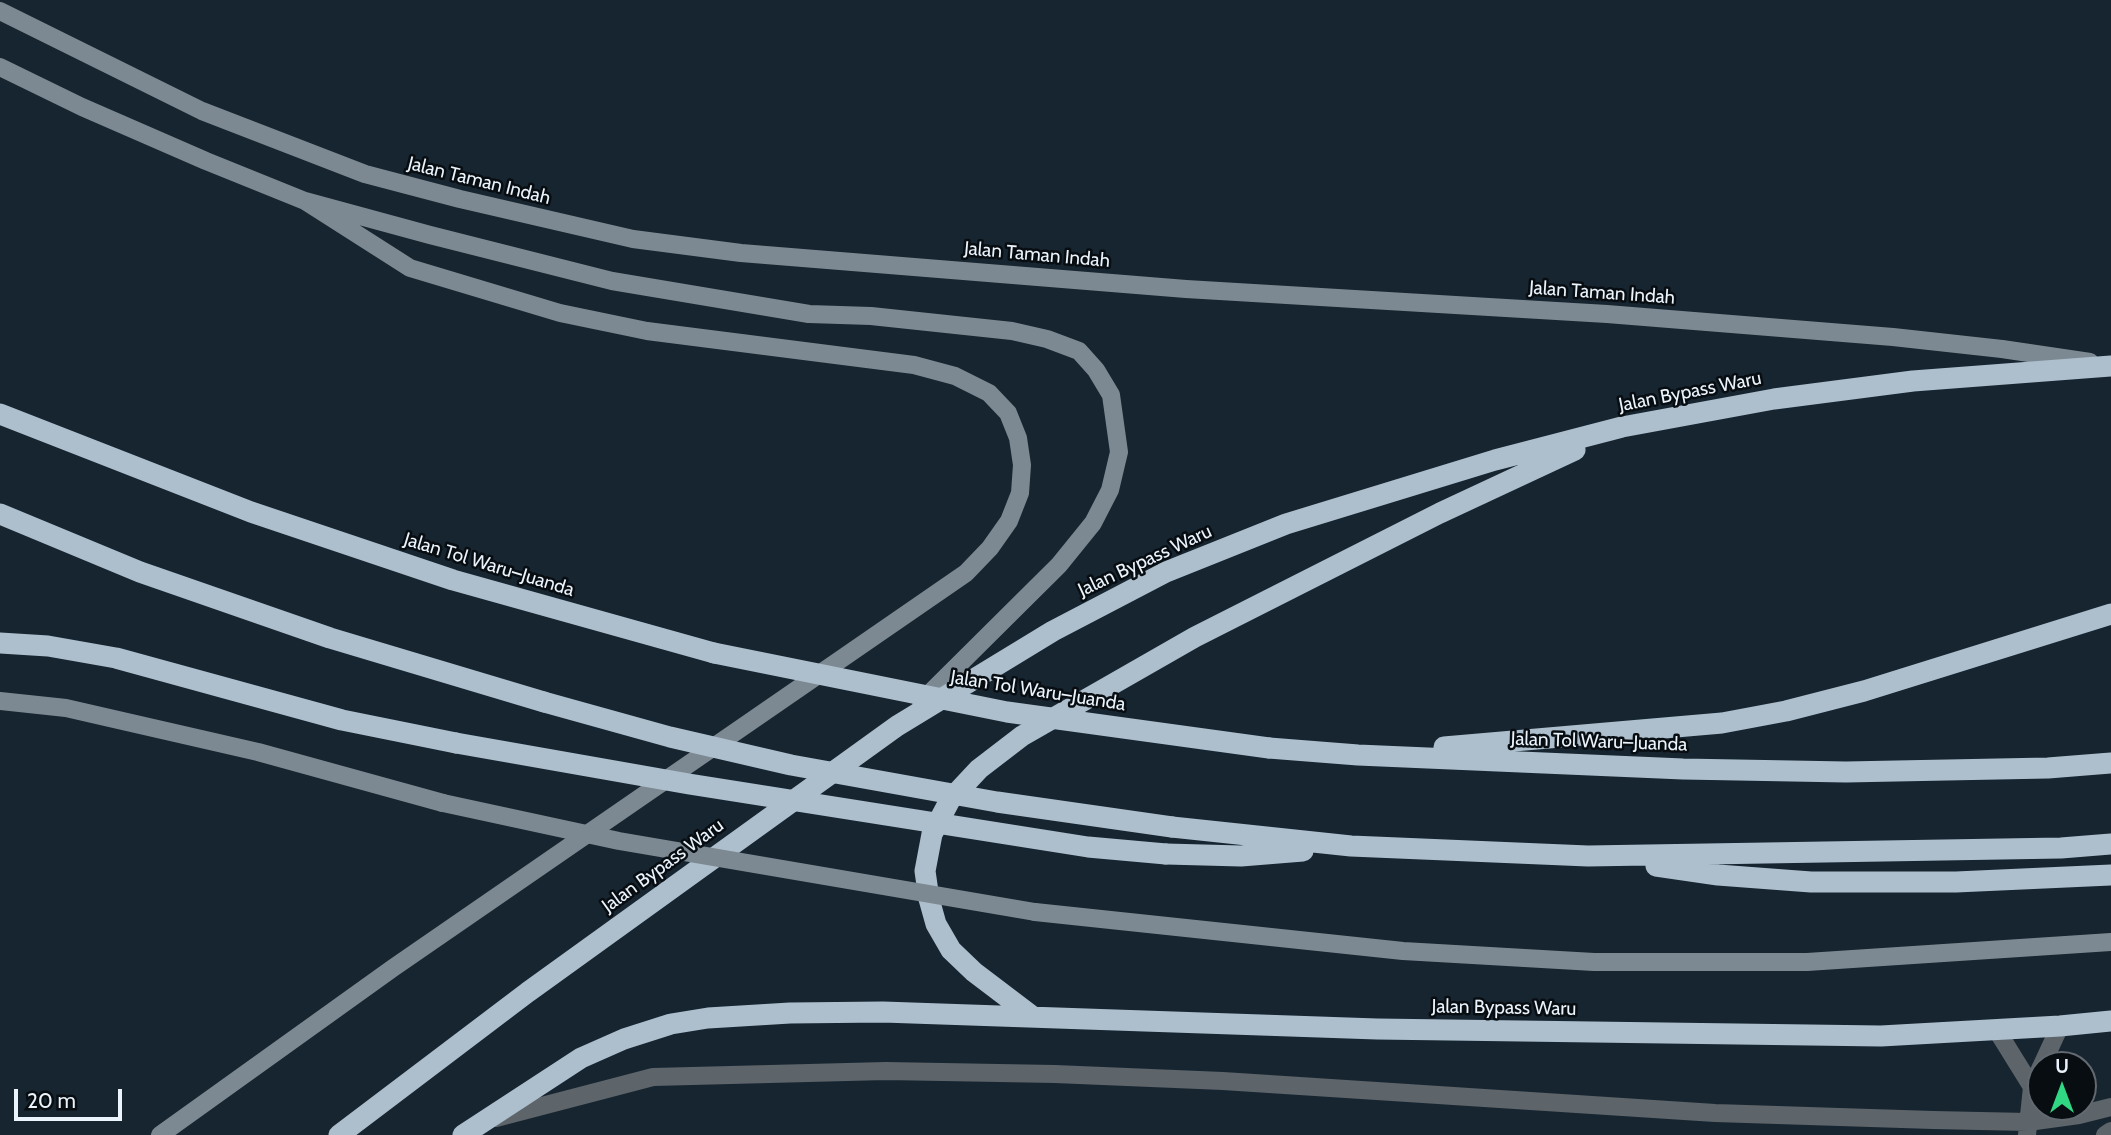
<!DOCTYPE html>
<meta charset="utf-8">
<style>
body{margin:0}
#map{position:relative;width:2111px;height:1135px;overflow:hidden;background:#172530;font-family:Cabin,sans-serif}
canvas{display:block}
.north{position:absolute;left:2027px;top:1051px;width:70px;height:70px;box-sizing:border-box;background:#080d12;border:2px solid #636970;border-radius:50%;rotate:0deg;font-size:19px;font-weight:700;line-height:28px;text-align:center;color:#ebf4fc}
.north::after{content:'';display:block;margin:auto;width:24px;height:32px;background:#30d883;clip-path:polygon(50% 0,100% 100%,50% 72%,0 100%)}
.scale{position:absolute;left:14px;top:1089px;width:108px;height:32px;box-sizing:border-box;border:4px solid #ebf4fc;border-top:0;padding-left:9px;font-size:21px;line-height:24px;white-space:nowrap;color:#ebf4fc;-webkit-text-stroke:5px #080d12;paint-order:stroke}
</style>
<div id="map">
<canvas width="2111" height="1135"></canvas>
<div class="north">U</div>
<div class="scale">20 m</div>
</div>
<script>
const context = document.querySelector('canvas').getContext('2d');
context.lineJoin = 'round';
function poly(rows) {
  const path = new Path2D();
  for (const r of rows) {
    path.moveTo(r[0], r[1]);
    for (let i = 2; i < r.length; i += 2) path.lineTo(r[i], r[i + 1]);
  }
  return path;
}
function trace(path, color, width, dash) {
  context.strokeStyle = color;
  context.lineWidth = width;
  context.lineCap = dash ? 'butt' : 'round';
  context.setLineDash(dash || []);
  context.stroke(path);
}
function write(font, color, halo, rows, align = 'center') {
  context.font = font + ' Cabin,sans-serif';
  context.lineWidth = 5;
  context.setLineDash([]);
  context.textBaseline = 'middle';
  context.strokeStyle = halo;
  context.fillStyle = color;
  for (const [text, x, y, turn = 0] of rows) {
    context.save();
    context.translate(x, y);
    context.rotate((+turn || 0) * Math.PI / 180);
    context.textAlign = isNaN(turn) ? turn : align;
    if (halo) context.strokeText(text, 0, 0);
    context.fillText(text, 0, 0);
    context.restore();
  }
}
trace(poly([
 [1996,1029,2032,1087],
 [2042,1065,2060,1026],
 [496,1118,653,1077,886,1071,1055,1074,1223,1081,1715,1113,1933,1120,2028,1122,2079,1115,2111,1107],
 [2027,1135,2032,1087,2041,1067],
 [2105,1135,2111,1131]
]), '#5d646a', 18);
trace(poly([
 [0,11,202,111,365,174,460,199,633,239,741,253,1186,289,1607,314,1893,337,2002,349,2090,362],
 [0,67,82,107,206,161,305,201,430,235,612,281,809,314,871,316,1012,331,1047,339,1079,351,1096,370,1111,395,1119,452,1110,490,1093,523,1059,565,921,702],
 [0,701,66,708,127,722,258,752,443,803],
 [1035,912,1403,951,1594,962,1807,962,2111,942],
 [160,1135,393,968,966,573,990,548,1009,521,1020,493,1022,465,1018,438,1008,413,989,393,955,376,914,365,647,331,560,313,410,268,305,201]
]), '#7d8992', 18);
trace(poly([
 [0,414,251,512,453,580,714,653],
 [0,514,140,572,330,638,544,702],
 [0,643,48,646,116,658,342,720,456,743],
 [1444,747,1722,723,1786,711,1864,691,2111,614],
 [1269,748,1358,755,1683,769,1846,772,2048,768,2111,763],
 [1172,827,1351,846,1588,856,2061,848,2111,844],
 [1166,854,1241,856,1303,851],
 [1656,866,1718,875,1811,882,1956,882,2111,875],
 [1032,1016,974,972,951,950,936,924,929,899,925,871,932,834,950,800,979,769,1022,736,1195,637,1440,513,1575,450],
 [339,1135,528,992,897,726,1053,631,1166,572,1286,524,1495,460,1622,427,1774,399,1913,381,2111,366],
 [463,1135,581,1058,624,1039,671,1024,708,1018,790,1013,883,1012,1377,1029,1881,1036,2060,1026,2111,1021]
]), '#adbfcd', 21);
trace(poly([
 [443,803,619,841,1035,912]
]), '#7d8992', 18);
trace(poly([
 [714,653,1007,712,1269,748],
 [544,702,670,737,791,765,997,802,1172,827],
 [456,743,689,784,1088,847,1166,854]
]), '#adbfcd', 21);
write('19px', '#ebf4fc', '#080d12', [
 ["Jalan Taman Indah",479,181,14],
 ["Jalan Taman Indah",1037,255,5],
 ["Jalan Taman Indah",1602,293,4],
 ["Jalan Bypass Waru",1690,392,-11],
 ["Jalan Bypass Waru",1145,561,-25],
 ["Jalan Tol Waru–Juanda",489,565,17],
 ["Jalan Tol Waru–Juanda",1038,691,9],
 ["Jalan Tol Waru–Juanda",1599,742,2],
 ["Jalan Bypass Waru",663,866,-36],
 ["Jalan Bypass Waru",1504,1008,1]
]);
</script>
